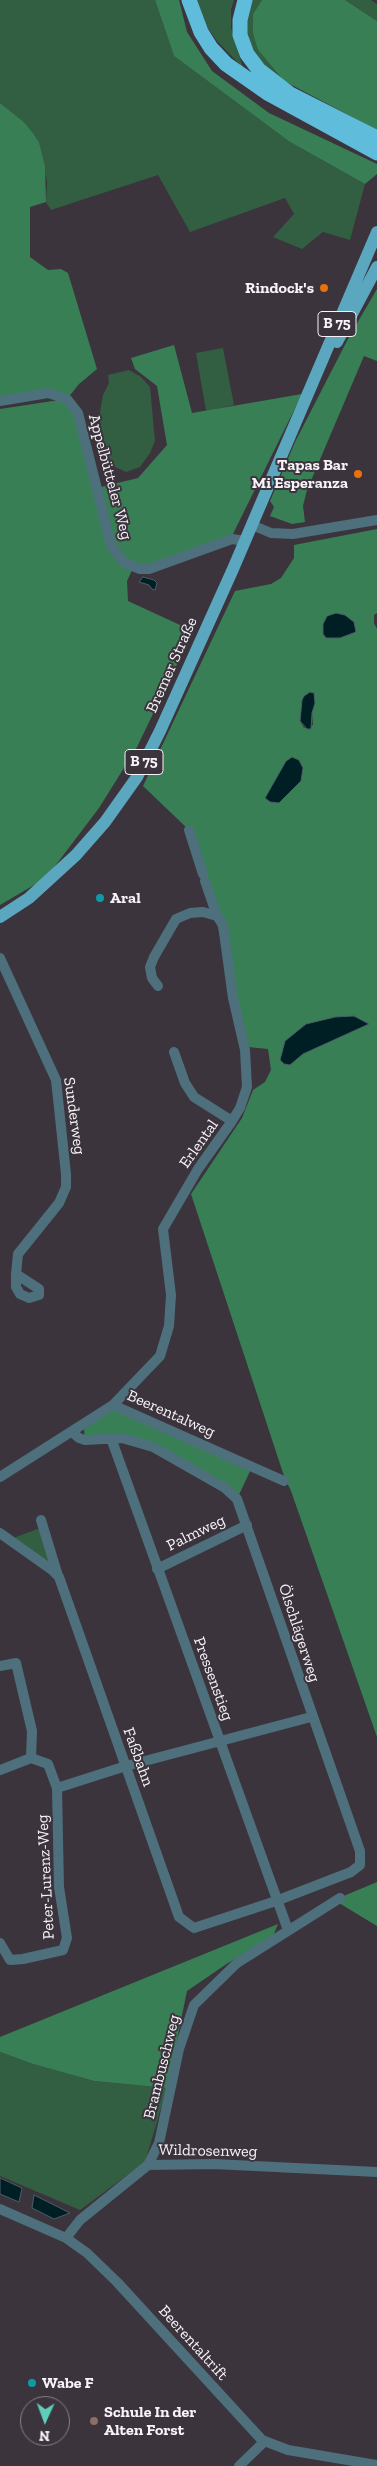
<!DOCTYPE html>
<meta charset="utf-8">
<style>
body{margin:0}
#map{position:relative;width:377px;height:2466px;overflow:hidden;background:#3b343d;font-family:"Zilla Slab",serif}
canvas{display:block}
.north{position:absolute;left:20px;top:2396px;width:50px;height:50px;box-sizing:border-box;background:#3b343d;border:1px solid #878088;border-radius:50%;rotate:182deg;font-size:14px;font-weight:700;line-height:20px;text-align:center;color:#f8f3f9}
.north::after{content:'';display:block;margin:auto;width:18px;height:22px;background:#5dceb9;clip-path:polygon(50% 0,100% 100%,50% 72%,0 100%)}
</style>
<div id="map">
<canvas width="377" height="2466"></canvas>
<div class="north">N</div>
</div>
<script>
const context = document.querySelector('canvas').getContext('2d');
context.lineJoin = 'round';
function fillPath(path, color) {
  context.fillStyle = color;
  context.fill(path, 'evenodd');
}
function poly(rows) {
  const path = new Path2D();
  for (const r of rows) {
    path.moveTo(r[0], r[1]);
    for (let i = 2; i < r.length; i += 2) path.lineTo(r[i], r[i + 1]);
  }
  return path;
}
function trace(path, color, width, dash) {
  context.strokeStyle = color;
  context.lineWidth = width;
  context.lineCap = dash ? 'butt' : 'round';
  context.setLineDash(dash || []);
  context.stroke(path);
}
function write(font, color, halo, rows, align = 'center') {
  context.font = font + ' "Zilla Slab",serif';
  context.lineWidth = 4;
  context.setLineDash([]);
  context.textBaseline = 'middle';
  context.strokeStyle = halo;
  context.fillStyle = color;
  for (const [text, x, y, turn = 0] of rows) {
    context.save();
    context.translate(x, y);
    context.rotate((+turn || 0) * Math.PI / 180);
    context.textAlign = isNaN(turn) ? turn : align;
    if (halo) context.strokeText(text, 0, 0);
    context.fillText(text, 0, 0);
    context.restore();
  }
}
fillPath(poly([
 [0,0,155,0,174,56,290,142,365,184,350,240,323,232,302,249,273,237,294,214,285,198,190,232,158,175,51,210,46,202,47,182,39,142,24,122,0,103],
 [196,0,234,0,231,10,231,28,243,68,216,40,202,20],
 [250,0,262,0,253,14,258,50,284,81,258,62,245,33],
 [345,0,371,0,377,4,377,21],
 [223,348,234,405,206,411,196,353],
 [129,370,141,377,150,387,155,441,150,453,140,467,126,472,113,466,107,454,101,432,100,412,103,395,109,383,108,375],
 [43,1527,53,1560,41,1563,8,1540],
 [0,2052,33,2064,94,2081,167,2088,145,2162,80,2210,0,2176]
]), '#325e42');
fillPath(poly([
 [155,0,179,0,187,32,212,71,269,113,377,164,377,174,365,184,290,142,174,56],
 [262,0,345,0,377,21,377,130,284,81,258,50,253,33,253,14],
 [0,103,24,122,32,132,39,142,45,167,46,202,30,207,30,257,48,270,61,269,68,273,97,369,79,384,67,399,78,413,97,488,138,478,167,445,157,386,135,369,131,358,174,345,192,413,302,394,229,542,160,566,133,568,127,581,128,601,193,631,137,747,99,808,46,878,0,905,0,409,66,399,48,393,0,401],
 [377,289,377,361,364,356,307,490,303,506,305,522,292,524,270,516,274,507,270,501,295,442,349,337],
 [377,529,377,613,374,615,374,623,377,629,377,1737,291,1491,284,1476,191,1194,242,1118,253,1090,265,1082,271,1070,268,1049,248,1047,213,907,189,830,143,786,235,591,271,584,281,578,294,558,294,545],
 [314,708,312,713,313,725,304,728,300,721],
 [354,1016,368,1024,302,1054,335,1017],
 [113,1405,252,1467,237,1499,135,1440,85,1440,84,1429],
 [377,1882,377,1926,334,1900],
 [278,1924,273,1936,228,1963,187,1991,167,2088,94,2081,33,2064,0,2052,0,2037]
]), '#397f55');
const water = poly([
 [143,577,154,580,157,583,155,590,152,589,149,585,139,582,143,577],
 [336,613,345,615,354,622,356,632,340,638,326,638,323,634,323,624,327,616,336,613],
 [310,692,314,693,315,703,312,713,311,729,307,729,300,721,302,700,304,696,310,692],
 [292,757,299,760,303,768,301,781,279,803,270,802,265,798,286,761,292,757],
 [354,1016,369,1024,303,1054,290,1065,284,1064,280,1060,285,1041,306,1024,335,1017,354,1016],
 [0,2178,22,2188,19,2202,0,2194,0,2178],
 [34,2195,70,2213,54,2219,32,2208,34,2195]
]);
fillPath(water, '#001f25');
trace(water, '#4a5f65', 1);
trace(poly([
 [0,401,48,393,67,399,78,413,110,541,114,550,125,563,140,569,149,569,232,539,245,541],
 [252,525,271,533,293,534,377,520],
 [189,830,203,874],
 [0,958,56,1080,66,1174,66,1187,59,1203,18,1254,16,1274,16,1287,20,1294,29,1298,39,1295,39,1289,16,1274],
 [158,986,152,978,150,967,154,957,176,919,190,913,203,912,217,916],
 [174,1052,185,1083,194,1097,232,1121],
 [113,1405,284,1481],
 [111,1438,288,1930],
 [0,1477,113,1405,160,1356,169,1326,171,1295,163,1229,198,1169,232,1121,240,1108,247,1087,245,1050,233,998,223,925,217,916,205,881],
 [41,1520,58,1576],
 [0,1533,52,1570,59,1577,179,1917,194,1928,276,1901,351,1872,360,1865,360,1851,237,1499,225,1488,153,1447,122,1438,85,1440,79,1438,72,1432],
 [157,1569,247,1525],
 [0,1666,16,1663,32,1731,31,1758],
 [0,1770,31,1758,48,1764,57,1788,59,1887,67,1938,63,1950,23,1959,10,1960,0,1943],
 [57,1788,126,1766,311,1717],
 [148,2165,159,2143,179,2049,194,2005,237,1963,340,1898],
 [0,2209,66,2238,87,2253,117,2282,262,2440,288,2450,377,2465],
 [66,2238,80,2220,148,2165,214,2164,377,2172],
 [239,2466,265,2441]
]), '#4d707c', 10);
trace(poly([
 [337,342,377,267],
 [0,917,29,898,76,855,105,822,137,777,160,731,233,569,377,232]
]), '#5ba7c0', 12);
trace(poly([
 [189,0,201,32,211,48,226,64,269,94,377,153],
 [245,0,240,20,240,35,247,54,259,70,290,94,377,138]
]), '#5fbddb', 15);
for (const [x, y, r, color] of [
 [324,288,5,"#e8710a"],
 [358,474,5,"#e8710a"],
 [100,898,5,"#0f9aa8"],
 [32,2383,5,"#0f9aa8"],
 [94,2421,5,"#8d6e63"]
]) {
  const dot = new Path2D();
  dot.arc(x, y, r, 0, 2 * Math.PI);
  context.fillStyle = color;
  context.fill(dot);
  trace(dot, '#3b343d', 2);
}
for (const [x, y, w] of [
 [337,324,38],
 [144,762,38]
]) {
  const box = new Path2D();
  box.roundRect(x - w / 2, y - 12.5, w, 25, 4);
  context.fillStyle = '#3b343d';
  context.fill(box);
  trace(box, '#f8f3f9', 1);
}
write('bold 15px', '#f8f3f9', null, [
 ["B 75",337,324],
 ["B 75",144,762]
]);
write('bold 16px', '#f8f3f9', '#3b343d', [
 ["Rindock's",314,288,"right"],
 ["Tapas Bar",348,465,"right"],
 ["Mi Esperanza",348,483,"right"],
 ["Aral",110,898],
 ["Wabe F",42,2383],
 ["Schule In der",104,2412],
 ["Alten Forst",104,2430]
], 'left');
write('16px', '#f8f3f9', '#3b343d', [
 ["Appelbütteler Weg",110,477,75],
 ["Bremer Straße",172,665,-66],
 ["Sunderweg",74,1116,82],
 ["Erlental",199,1144,-55],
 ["Beerentalweg",171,1414,24],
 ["Palmweg",196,1533,-26],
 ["Ölschlägerweg",299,1633,72],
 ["Pressenstieg",213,1679,70],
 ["Faßbahn",138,1757,70],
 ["Peter-Lurenz-Weg",46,1877,-93],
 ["Brambuschweg",162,2067,-76],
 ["Wildrosenweg",208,2151,1],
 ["Beerentaltrift",193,2343,48]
]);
</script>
